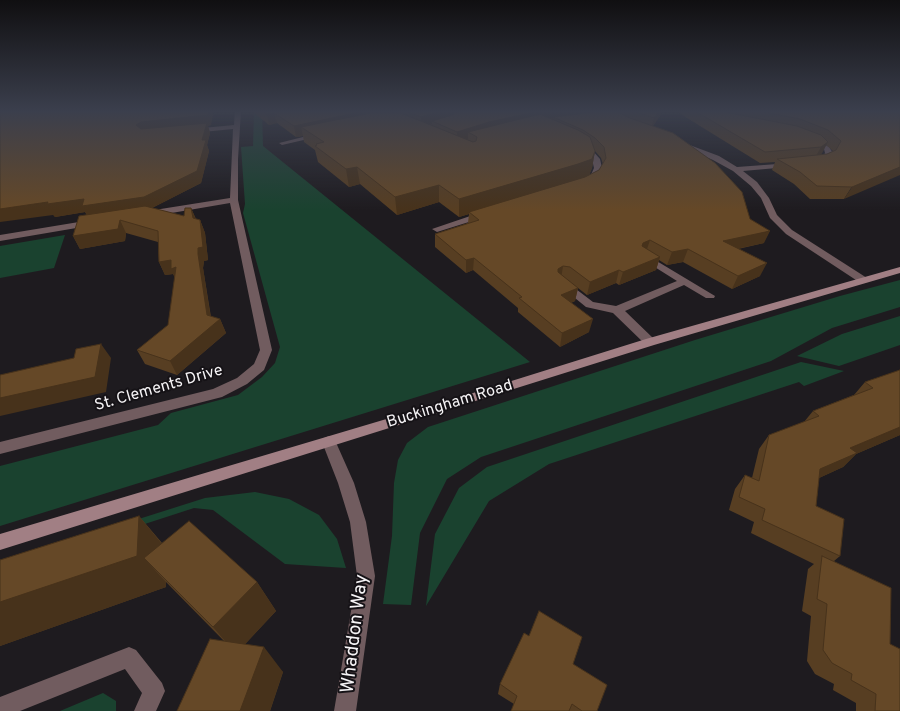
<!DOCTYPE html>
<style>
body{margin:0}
canvas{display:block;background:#1e1b1f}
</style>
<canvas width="900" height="711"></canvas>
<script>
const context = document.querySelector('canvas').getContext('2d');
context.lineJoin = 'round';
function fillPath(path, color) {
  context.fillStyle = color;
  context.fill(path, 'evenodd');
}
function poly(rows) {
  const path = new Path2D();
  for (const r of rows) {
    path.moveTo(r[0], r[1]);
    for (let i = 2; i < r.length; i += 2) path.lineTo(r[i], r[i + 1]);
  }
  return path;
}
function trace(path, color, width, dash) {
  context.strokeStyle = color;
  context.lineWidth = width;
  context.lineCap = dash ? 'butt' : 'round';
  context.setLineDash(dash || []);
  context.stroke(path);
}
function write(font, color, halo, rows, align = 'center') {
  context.font = font + ' Overpass,sans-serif';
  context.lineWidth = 4;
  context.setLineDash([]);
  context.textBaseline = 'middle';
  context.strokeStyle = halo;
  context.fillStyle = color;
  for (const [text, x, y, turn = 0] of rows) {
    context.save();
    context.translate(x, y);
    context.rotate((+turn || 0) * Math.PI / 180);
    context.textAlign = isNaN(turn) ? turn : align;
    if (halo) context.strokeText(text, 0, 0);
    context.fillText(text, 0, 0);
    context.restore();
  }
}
fillPath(poly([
 [254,111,262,111,263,146,530,362,0,526,0,466,158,425,171,413,238,395,262,377,275,363,280,347,243,213,245,204,241,147,253,146],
 [65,235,54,268,0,278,0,246],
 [900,280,900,307,832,328,771,361,481,457,447,479,420,533,411,605,383,604,392,536,394,483,398,460,407,443,428,427,695,340,840,296],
 [900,316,900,345,839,366,797,356,842,334],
 [801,362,844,371,804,386,799,382,549,464,489,501,426,606,435,534,459,488,487,467],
 [255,492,289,499,319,515,337,539,346,568,285,564,213,510,194,508,0,571,0,563,205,498],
 [103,693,116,701,116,711,60,711]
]), '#1a422f');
fillPath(poly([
 [235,111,241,111,238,159,238,200,272,350,264,370,247,384,222,397,0,454,0,442,213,389,237,378,254,364,260,350,230,203,148,217,144,214,148,211,230,198,233,129,192,133,189,131,192,129,234,125,235,111],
 [319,133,322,135,321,136,282,145,279,143,319,133],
 [808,137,812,137,829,147,833,153,829,160,821,164,815,164,815,160,823,157,825,153,824,149,808,139,808,137],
 [679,141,719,156,737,167,791,163,791,167,788,167,743,171,757,182,769,198,777,215,792,230,867,278,868,280,867,282,859,282,786,234,770,218,761,198,751,186,733,171,713,160,677,144,677,142,679,141],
 [579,144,583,144,592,150,600,159,602,168,596,180,584,184,580,182,590,177,594,168,592,159,588,152,579,146,579,144],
 [485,211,488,212,488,216,437,232,432,229,485,211],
 [91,220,95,223,94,225,0,241,0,235,91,220],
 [645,254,715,296,714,298,706,298,684,285,625,311,654,339,656,342,650,346,646,345,613,313,586,307,559,285,564,282,568,283,593,302,616,306,677,281,642,259,640,257,645,254],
 [129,647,136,650,162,683,165,691,156,711,134,711,142,693,125,669,20,711,0,711,0,697,129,647]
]), '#715c5f');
fillPath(poly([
 [329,436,334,438,354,483,366,522,375,576,356,711,334,711,357,576,350,522,338,483,322,442,324,438,329,436]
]), '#715c5f');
fillPath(poly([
 [900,267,900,273,654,345,0,550,0,534,457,398,646,339,900,267]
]), '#a17f84');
fillPath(poly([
 [0,111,211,125,208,126,210,133,207,145,209,151,201,183,152,208,184,216,191,208,196,219,200,220,205,233,208,260,204,261,203,268,211,317,220,319,226,333,177,375,145,364,137,350,168,325,175,277,173,274,165,275,159,262,158,242,126,233,125,241,80,249,73,236,87,215,85,212,55,217],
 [252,111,663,111,653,126,750,219,764,243,738,249,760,276,732,289,683,262,667,265,659,260,656,270,619,285,616,283,587,295,578,288,575,301,571,303,589,332,560,347,518,312,518,308,473,270,466,273,435,247,435,234,468,223,469,214,459,217,439,202,397,215,360,184,349,187,318,162,315,150,304,142,303,136,296,137,277,123,269,125],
 [595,151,601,158,603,164,599,170,589,175,592,168],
 [680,111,900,111,844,199,810,199,794,184,772,170,775,162,760,163,679,113],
 [826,145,833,151,827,154,820,155,822,153],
 [900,370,900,435,856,454,843,467,819,478,816,506,840,556,834,561,890,644,900,711,856,711,856,703,833,690,834,684,815,674,807,661,811,616,802,611,808,569,814,564,751,533,754,522,729,510,735,489,745,475,752,478,759,449,769,435,804,422,813,411,854,395,865,382],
 [139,516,162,543,257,582,276,611,245,644,283,672,270,711,177,711,224,641,166,582,166,587,0,646,0,560],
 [573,664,597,711,511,711,514,704,498,694,500,684]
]), '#573e22');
fillPath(poly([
 [209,111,214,111,211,125,208,126,210,133,207,145,209,151,201,183,150,209,89,219,85,212,55,217,53,215,0,222,0,209,202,140,145,132,136,125,141,122],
 [365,111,370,111,371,120,301,127,303,136,296,137,294,126],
 [443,111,464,111,446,120,432,121,432,124,421,127,421,117],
 [540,111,602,111,553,117,553,118,489,132,468,132,468,139,457,143,457,132,489,122],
 [659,111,663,111,651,129,654,118],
 [274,113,277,123,269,125,267,114],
 [828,142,822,153,815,158,821,147],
 [595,151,592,168,589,176,575,181,469,212,469,214,459,217,459,199],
 [357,167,360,184,349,187,346,169],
 [900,167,900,175,844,199,852,187],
 [439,185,439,202,397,215,395,197],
 [191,208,196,220,193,218],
 [120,220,126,233,125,241,80,249,73,236],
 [200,220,205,233,208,260,204,261,203,268,212,326,220,319,226,333,177,375,170,361,207,315,198,254],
 [770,231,764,243,717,253,723,241],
 [650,240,646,252,639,255,643,243],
 [688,249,683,262,667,265,672,252],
 [660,257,656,270,619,285,623,272],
 [474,258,473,270,466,273,466,260],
 [171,260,176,267,177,282,173,274,165,275,159,262],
 [767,263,760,276,732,289,738,276],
 [563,266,561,279,556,282,558,269],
 [619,270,616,283,587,295,590,282],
 [578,288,575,301,558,308,561,295],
 [593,319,589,332,560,347,562,333],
 [101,344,111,358,106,392,0,416,0,398],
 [900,427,900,435,856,454,843,467,808,483,820,469,850,448],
 [139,516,166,549,144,558,166,582,166,587,0,646,0,602],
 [257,582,276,611,236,654,213,627],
 [264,647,283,672,270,711,240,711]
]), '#47321b');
const building = poly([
 [0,111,209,111,208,115,141,122,136,125,141,129,207,123,202,140,206,140,197,171,144,197,82,206,84,199,47,204,48,202,0,209,0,111],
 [262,111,365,111,294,126,274,113,267,114,262,111],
 [405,111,443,111,421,117,405,111],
 [459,111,540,111,489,122,457,132,432,121,452,115,459,111],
 [601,111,616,111,630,118,673,133,715,163,742,192,750,219,770,231,723,241,767,263,738,276,688,249,672,252,650,240,643,243,642,246,660,257,623,272,619,270,590,282,570,267,563,266,558,269,558,272,578,288,561,295,593,319,562,333,519,298,522,297,474,258,466,260,435,234,479,220,469,212,585,177,599,170,606,158,604,147,595,138,583,130,553,117,601,111],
 [633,111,659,111,654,118,633,111],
 [695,111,720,111,797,126,821,135,828,142,821,147,765,152,695,111],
 [758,111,900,111,900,167,852,187,817,186,800,172,777,159,827,154,836,150,841,141,828,130,800,119,758,111],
 [370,113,401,113,473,142,476,141,477,137,468,132,540,114,578,130,590,137,595,151,592,159,578,164,459,199,439,185,395,197,357,167,346,169,315,146,317,145,316,144,324,142,301,127,370,113],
 [145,206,184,216,185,208,191,208,193,218,200,220,203,247,198,248,198,254,207,315,220,319,170,361,137,350,168,325,176,267,171,269,171,260,159,262,158,231,120,220,118,229,73,236,79,216,145,206],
 [101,344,95,377,0,398,0,375,74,358,76,349,101,344],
 [900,370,900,427,850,448,857,453,820,469,816,506,844,519,840,556,762,520,765,509,739,497,745,475,759,481,769,435,819,416,813,411,873,388,865,382,900,370],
 [139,516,137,556,0,602,0,560,139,516],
 [189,521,257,582,213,627,144,558,189,521],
 [822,556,891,588,890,644,900,649,900,711,875,711,876,694,851,680,852,674,832,663,823,650,827,604,817,599,822,556],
 [539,611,582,637,573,664,607,685,597,711,582,711,572,704,569,711,511,711,517,696,500,684,524,633,529,636,539,611],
 [210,639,264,647,240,711,177,711,210,639]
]);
fillPath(building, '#654827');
trace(building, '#47321b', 1);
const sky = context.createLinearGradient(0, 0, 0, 210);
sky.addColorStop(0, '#100f11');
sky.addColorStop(0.53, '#3b3f4d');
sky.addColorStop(1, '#3b3f4d00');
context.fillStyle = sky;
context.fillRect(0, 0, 900, 210);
write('16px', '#f6f4f6', '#151216', [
 ["St. Clements Drive",159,389,-16],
 ["Buckingham Road",450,405,-17]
]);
write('19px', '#f6f4f6', '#151216', [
 ["Whaddon Way",356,634,-83]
]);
</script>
